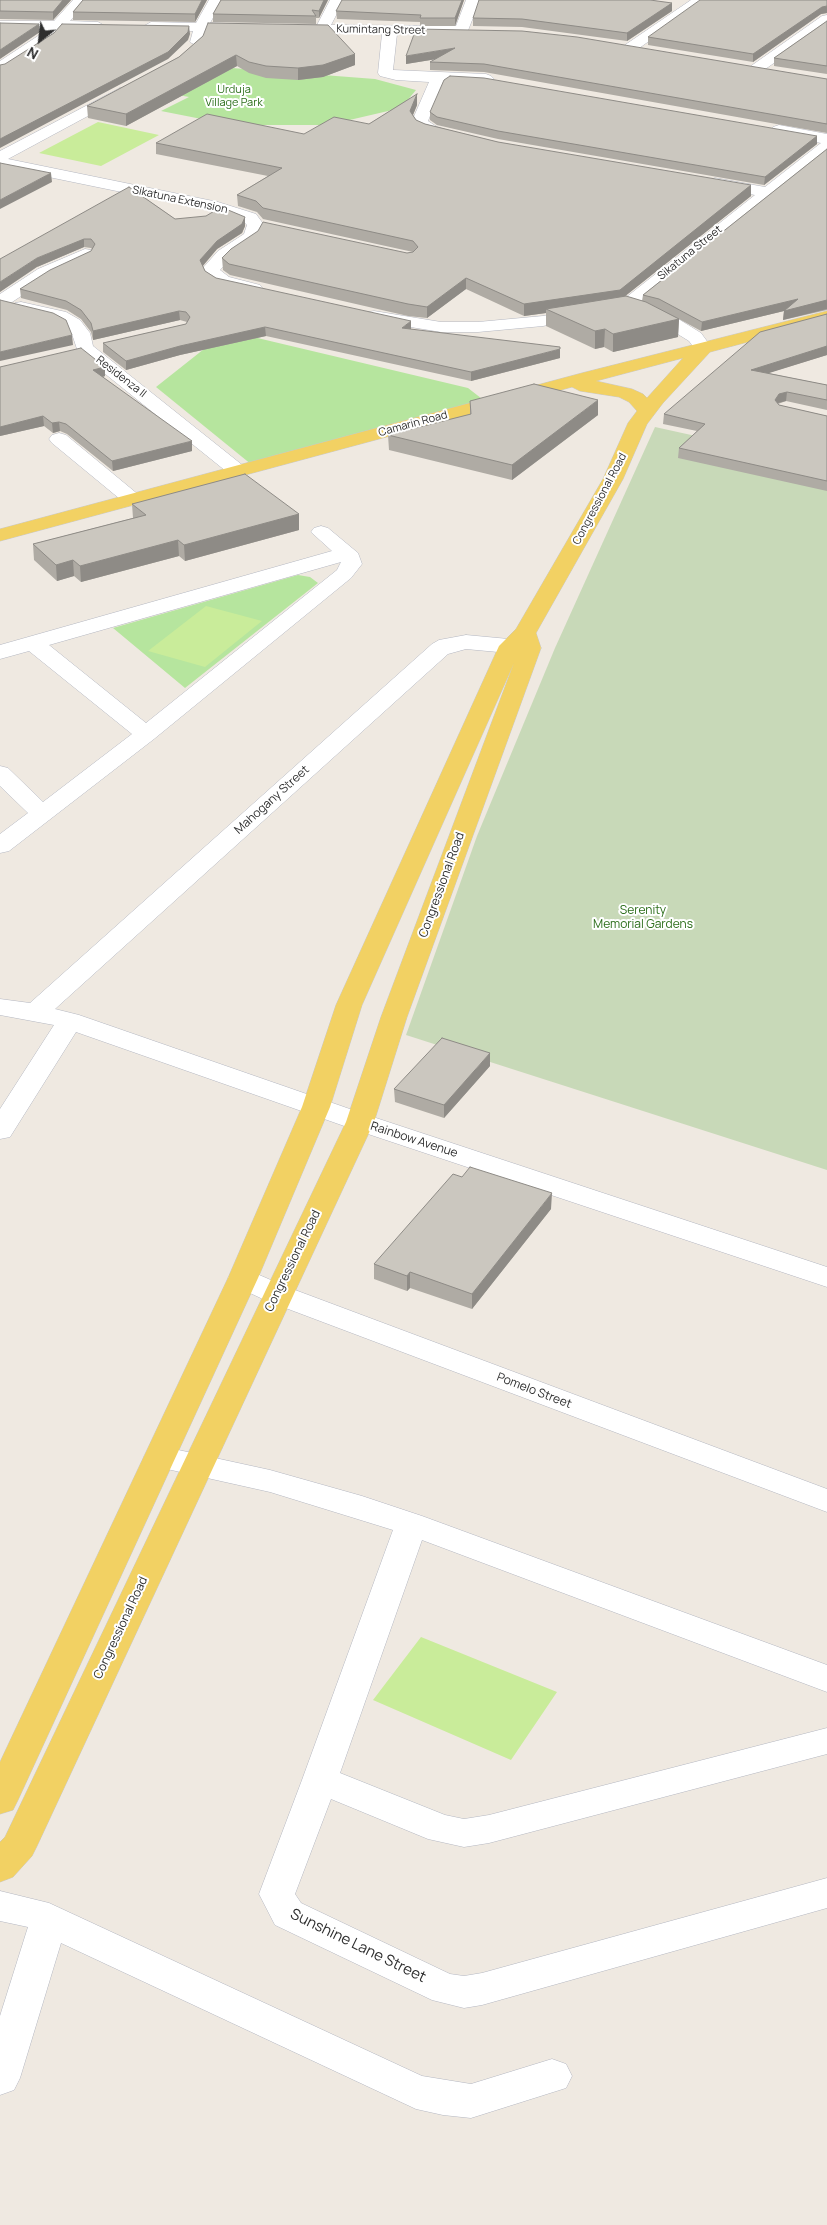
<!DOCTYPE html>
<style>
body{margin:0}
#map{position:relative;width:827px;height:2225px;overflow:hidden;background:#efe9e1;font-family:Manrope,sans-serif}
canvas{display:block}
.north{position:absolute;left:15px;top:15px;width:50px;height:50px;-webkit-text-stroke:4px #fff;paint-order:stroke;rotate:209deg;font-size:14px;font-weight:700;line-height:20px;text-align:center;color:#2e2e2e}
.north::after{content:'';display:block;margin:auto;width:18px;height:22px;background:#2e2e2e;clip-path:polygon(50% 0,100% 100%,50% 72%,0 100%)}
</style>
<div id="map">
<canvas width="827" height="2225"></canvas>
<div class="north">N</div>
</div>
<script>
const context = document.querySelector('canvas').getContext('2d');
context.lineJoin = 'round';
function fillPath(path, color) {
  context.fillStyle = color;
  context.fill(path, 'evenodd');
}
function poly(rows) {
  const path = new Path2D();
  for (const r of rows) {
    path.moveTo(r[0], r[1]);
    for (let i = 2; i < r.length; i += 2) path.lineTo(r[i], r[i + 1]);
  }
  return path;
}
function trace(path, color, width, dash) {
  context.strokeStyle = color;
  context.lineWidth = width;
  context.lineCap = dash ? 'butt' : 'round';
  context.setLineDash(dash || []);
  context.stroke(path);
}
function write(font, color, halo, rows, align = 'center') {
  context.font = font + ' Manrope,sans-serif';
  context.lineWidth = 4;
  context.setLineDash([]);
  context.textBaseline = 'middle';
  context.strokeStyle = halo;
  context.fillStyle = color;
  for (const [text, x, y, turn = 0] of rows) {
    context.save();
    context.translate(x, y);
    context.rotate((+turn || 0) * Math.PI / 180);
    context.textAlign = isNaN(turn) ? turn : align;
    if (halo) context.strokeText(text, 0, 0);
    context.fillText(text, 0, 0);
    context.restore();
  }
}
fillPath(poly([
 [193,65,375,79,416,90,401,108,328,125,232,125,161,111,189,97,146,89],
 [249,336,468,388,486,402,252,465,156,387,204,349],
 [298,575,310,577,318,583,185,688,113,628]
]), '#b6e59e');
fillPath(poly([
 [655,427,827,465,827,1170,406,1035,477,836,555,648]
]), '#c8d9b8');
fillPath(poly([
 [98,122,159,135,101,166,39,153],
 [206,606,262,621,205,667,148,651],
 [421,1637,557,1692,511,1760,373,1700]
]), '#c9ec9a');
const minor = poly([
 [73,0,88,0,70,21,98,22,105,26,103,29,62,30,54,39,5,70,0,71,0,61,47,30,0,29,0,21,54,21,73,0],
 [209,0,223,0,210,23,243,24,250,28,248,31,207,32,204,42,197,46,190,42,193,31,151,30,144,26,151,22,196,23,209,0],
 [330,0,344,0,331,25,456,26,466,0,480,0,467,33,397,34,393,70,486,74,491,76,494,79,491,82,486,84,443,82,428,121,437,127,460,134,462,137,460,140,448,140,417,129,412,121,429,82,396,80,380,76,378,73,382,34,289,32,287,29,289,26,317,25,330,0],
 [691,0,707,0,635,51,625,51,623,48,625,45,691,0],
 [827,15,827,26,761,72,751,72,749,69,751,66,822,16,827,15],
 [120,88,125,90,128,93,125,96,8,159,218,202,256,214,264,225,259,237,230,259,220,270,229,277,260,285,263,289,260,293,254,294,217,285,207,279,202,269,218,251,244,234,247,225,244,222,214,211,0,167,0,151,120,88],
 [779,125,827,134,827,154,631,311,625,312,619,311,616,307,619,303,755,195,709,186,707,183,709,180,715,178,765,187,821,143,773,133,771,130,773,127,779,125],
 [85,249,91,250,94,254,91,258,50,277,6,306,0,307,0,294,38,269,85,249],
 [21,302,66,312,80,320,90,333,93,346,246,468,249,472,246,476,239,478,232,476,78,352,72,334,68,328,54,320,15,311,12,307,15,303,21,302],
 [644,307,680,320,701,333,712,348,709,352,703,353,697,352,689,341,668,328,638,316,635,312,638,308,644,307],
 [582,308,588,309,591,313,588,317,543,326,478,332,441,332,374,321,368,320,365,316,368,312,374,311,441,322,478,322,543,316,582,308],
 [59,433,66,435,140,496,143,500,140,504,133,506,126,504,52,443,49,439,52,435,59,433],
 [321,526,328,528,358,553,362,564,351,578,154,739,9,851,0,853,0,834,28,813,0,786,0,766,8,768,43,802,132,734,29,651,0,659,0,645,332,551,311,532,314,528,321,526],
 [341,562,337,570,146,723,49,645,341,562],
 [466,635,530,641,538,643,541,648,538,653,530,655,466,649,448,654,55,1009,79,1015,370,1116,827,1267,827,1287,350,1128,76,1032,10,1137,0,1139,0,1109,54,1025,0,1015,0,999,30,1003,432,644,439,640,466,635],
 [243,1268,287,1287,827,1489,827,1512,267,1301,233,1285,228,1278,233,1271,243,1268],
 [160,1446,270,1470,362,1496,422,1516,827,1665,827,1692,422,1540,340,1773,445,1815,464,1819,489,1815,827,1728,827,1754,489,1843,464,1847,428,1839,331,1799,295,1894,301,1903,450,1974,464,1976,482,1973,827,1878,827,1908,482,2005,464,2008,432,2000,275,1925,259,1894,302,1780,393,1530,270,1492,149,1465,144,1457,149,1449,160,1446],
 [0,1891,49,1903,422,2076,471,2084,552,2059,566,2064,572,2076,566,2088,471,2118,443,2115,416,2109,61,1943,20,2078,14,2090,0,2095,0,2016,28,1927,0,1921,0,1891]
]);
const major = poly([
 [827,311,827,321,710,352,663,403,647,424,623,479,536,633,541,648,407,1017,374,1122,37,1846,32,1856,13,1877,0,1882,0,1842,5,1837,346,1122,381,1017,514,663,362,1005,330,1107,258,1278,18,1800,13,1810,0,1814,0,1762,228,1278,302,1107,336,1005,499,646,516,629,603,479,628,423,637,411,629,402,619,397,580,391,572,387,0,541,0,529,582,373,827,311],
 [683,358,647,398,643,394,632,389,596,381,683,358]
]);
trace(minor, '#b4b7c1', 1);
trace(major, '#c9c9c9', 1);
fillPath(minor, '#fff');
fillPath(major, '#f2d163');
fillPath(poly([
 [0,0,71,0,53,20,0,19],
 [83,0,207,0,195,22,73,20,73,12],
 [221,0,328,0,319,18,316,18,316,24,213,22,213,14],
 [464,0,455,26,420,26,420,22,337,19,336,11],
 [827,0,827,13,821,14,753,62,648,45,648,37],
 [672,3,672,11,627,41,522,27,473,26,473,18],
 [827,21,827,74,774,66,774,58],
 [203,36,355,65,323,77,298,80,266,78,249,73,237,66,126,126,88,118,87,106,179,57],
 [406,56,827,79,827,133,484,72,430,70,430,62,437,59,406,64],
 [417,94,417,105,413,115,416,120,425,124,498,142,751,196,625,296,642,301,643,295,827,149,827,310,783,320,784,311,701,331,679,319,678,337,613,352,604,347,595,349,546,326,546,313,524,316,466,289,427,318,408,316,230,275,223,270,222,258,407,253,413,252,263,219,257,212,238,206,237,195,268,176,156,154,156,143,304,134,369,124],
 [430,112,817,136,817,144,764,185,498,139,437,125,430,120],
 [129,187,175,219,245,217,245,226,242,233,217,249,203,266,205,271,216,278,411,329,560,358,471,381,266,336,180,355,126,370,103,352,103,343,186,324,187,322,180,320,93,340,91,332,81,319,67,310,21,298,20,289,91,251,92,249,91,248,84,247,37,267],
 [827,314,827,355,768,373,827,385,827,410,786,401,778,404,779,405,827,416,827,491,678,458,679,448,697,431,663,424,664,414],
 [0,367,105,367,105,376,103,377,192,451,113,471,67,434,60,431,53,433,44,426,0,436],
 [470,401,598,415,512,480,389,450,388,435,470,415],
 [132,504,299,514,299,530,185,561,179,556,81,582,74,576,57,581,34,560,33,544,133,518],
 [490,1066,444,1118,395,1102,394,1089],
 [551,1209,472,1309,410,1288,407,1291,374,1279,374,1264]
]), '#afaba4');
fillPath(poly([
 [63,0,71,0,53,20,53,12],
 [202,0,207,0,195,22,195,14],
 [324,0,328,0,319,18,319,11],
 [462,0,464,0,455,26,455,18],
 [672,3,672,11,627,41,627,33],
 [827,6,827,13,821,14,753,62,753,54,822,7],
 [39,24,40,32,0,59,0,50],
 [189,26,190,34,188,40,168,59,0,148,0,139],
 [455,48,455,56,406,64,406,56],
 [355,54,355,65,323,77,298,80,298,68],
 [236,55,237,66,126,126,126,114],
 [417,94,417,105,410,122,410,111],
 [817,136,817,144,764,185,765,177],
 [51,173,52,182,0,209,0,200],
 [751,185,751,196,619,301,546,309,546,313,524,316,524,304],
 [245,217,245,226,242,233,217,249,200,269,200,260,217,241],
 [84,239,84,247,37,267,0,292,0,282,37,258],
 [466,278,466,289,427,318,427,307],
 [798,299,827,300,827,309,783,320,784,311,701,331,702,322],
 [179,311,180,320,93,340,93,331],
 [679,319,678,337,613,352,613,334],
 [411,321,411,330,402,328],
 [265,327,266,336,180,355,126,370,126,361,180,346],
 [605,329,604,347,595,349,595,331],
 [72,335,73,345,0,361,0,352],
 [827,346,827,355,750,379,751,370],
 [560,349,560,358,471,381,471,372],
 [105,367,105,376,94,380,93,370],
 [787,392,786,401,778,403,774,409,775,400,779,394],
 [598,400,598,415,512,480,512,465],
 [43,416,44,426,0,436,0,427],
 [59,422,60,431,53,433,52,423],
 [192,441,192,451,113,471,112,461],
 [299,514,299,530,185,561,184,545],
 [178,540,179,556,81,582,80,566],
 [73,560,74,576,57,581,56,565],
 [490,1053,490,1066,444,1118,444,1105],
 [552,1193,551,1209,472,1309,472,1294],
 [410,1272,410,1288,407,1291,407,1276]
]), '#8e8b86');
const building = poly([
 [0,0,63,0,53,12,0,11,0,0],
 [83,0,202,0,195,14,73,12,83,0],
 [221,0,324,0,319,11,312,10,316,16,213,14,221,0],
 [342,0,462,0,455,18,420,18,421,15,336,11,342,0],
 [479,0,650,0,672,3,627,33,522,19,473,18,479,0],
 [700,0,827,0,827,6,822,7,753,54,648,37,700,0],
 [827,21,827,66,774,58,827,21],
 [0,23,39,24,0,50,0,23],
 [208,23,328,25,355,54,323,65,298,68,266,66,249,62,236,55,126,114,87,106,179,57,203,36,208,23],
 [62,24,189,26,188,32,168,52,0,139,0,65,5,64,54,33,62,24],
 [416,29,522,31,577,37,827,79,827,124,484,64,430,62,455,48,406,56,416,29],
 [450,76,484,78,817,136,765,177,498,131,437,117,430,112,444,80,450,76],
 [417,94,410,111,416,120,425,124,498,142,751,185,620,290,524,304,466,278,427,307,408,304,229,264,222,258,231,249,258,231,263,222,407,253,413,252,418,247,413,241,263,208,256,201,237,195,282,168,156,143,207,114,304,134,334,117,369,124,417,94],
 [827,149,827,300,784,311,798,299,702,322,659,299,643,295,827,149],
 [0,163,51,173,0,200,0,163],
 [129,187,175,219,206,216,221,207,245,217,242,224,217,241,200,260,205,271,216,278,411,321,402,328,560,347,560,349,471,372,265,327,180,346,126,361,103,343,186,324,190,317,186,312,179,311,93,331,91,323,81,310,66,301,20,289,50,270,91,251,95,244,91,239,84,239,37,258,0,282,0,259,129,187],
 [626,296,646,302,679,319,613,334,605,329,595,331,546,309,626,296],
 [0,300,53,313,66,320,72,335,0,352,0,300],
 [827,314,827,346,751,370,827,385,827,400,787,392,779,394,775,400,779,405,827,416,827,481,679,448,705,424,664,414,760,332,827,314],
 [81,348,105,367,93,370,192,441,112,461,66,424,59,422,52,423,43,416,0,427,0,367,81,348],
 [534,384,598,400,512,465,388,435,471,414,470,401,534,384],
 [245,474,299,514,184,545,178,540,80,566,73,560,56,565,33,544,146,515,132,504,245,474],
 [442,1038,490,1053,444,1105,394,1089,442,1038],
 [470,1167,552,1193,472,1294,410,1272,407,1276,374,1264,453,1174,462,1177,470,1167]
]);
fillPath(building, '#cbc7bf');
trace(building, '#8e8b86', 1);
write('11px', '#2e2e2e', '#fff', [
 ["Kumintang Street",381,30,1],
 ["Sikatuna Extension",180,200,12],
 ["Sikatuna Street",690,253,-39],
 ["Residenza II",121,377,38],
 ["Camarin Road",413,424,-15],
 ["Congressional Road",600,499,-62]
]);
write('11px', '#2c6e1b', '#fff', [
 ["Urduja",234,90],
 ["Village Park",234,103]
]);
write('12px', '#2e2e2e', '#fff', [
 ["Mahogany Street",272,800,-42],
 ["Congressional Road",442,885,-70],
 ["Rainbow Avenue",414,1140,18],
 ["Congressional Road",293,1261,-64],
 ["Pomelo Street",534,1391,21],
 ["Congressional Road",121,1628,-65]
]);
write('12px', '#2c6e1b', '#fff', [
 ["Serenity",643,911],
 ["Memorial Gardens",643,925]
]);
write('15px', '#2e2e2e', '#fff', [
 ["Sunshine Lane Street",358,1946,26]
]);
</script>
